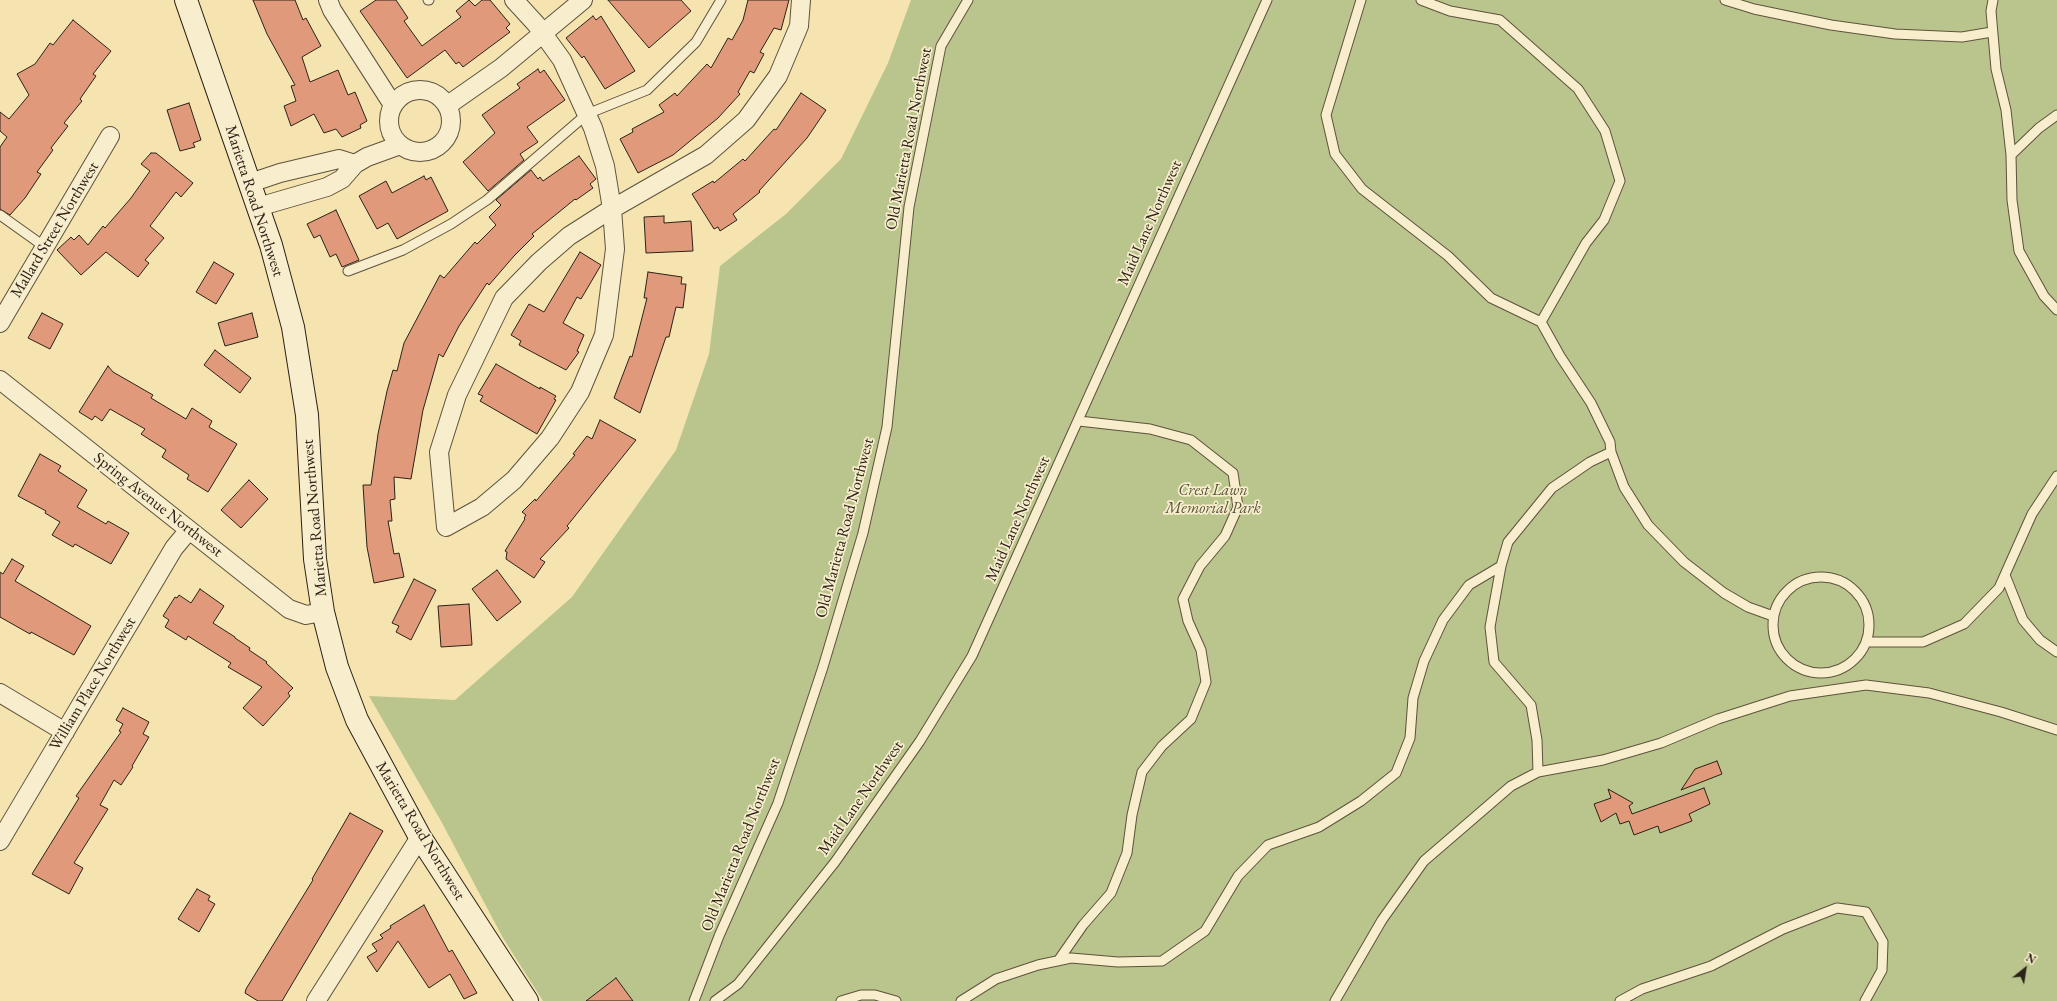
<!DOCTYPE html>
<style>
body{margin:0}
#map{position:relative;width:2057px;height:1001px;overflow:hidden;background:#f5e4b0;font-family:"EB Garamond",serif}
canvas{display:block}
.north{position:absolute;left:2005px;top:949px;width:40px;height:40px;-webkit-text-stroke:3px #f8edcc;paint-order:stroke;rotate:30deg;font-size:11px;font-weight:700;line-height:16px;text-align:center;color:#2c2217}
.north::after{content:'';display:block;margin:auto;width:14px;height:18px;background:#2c2217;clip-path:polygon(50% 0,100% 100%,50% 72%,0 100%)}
</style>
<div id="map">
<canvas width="2057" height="1001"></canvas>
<div class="north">N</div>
</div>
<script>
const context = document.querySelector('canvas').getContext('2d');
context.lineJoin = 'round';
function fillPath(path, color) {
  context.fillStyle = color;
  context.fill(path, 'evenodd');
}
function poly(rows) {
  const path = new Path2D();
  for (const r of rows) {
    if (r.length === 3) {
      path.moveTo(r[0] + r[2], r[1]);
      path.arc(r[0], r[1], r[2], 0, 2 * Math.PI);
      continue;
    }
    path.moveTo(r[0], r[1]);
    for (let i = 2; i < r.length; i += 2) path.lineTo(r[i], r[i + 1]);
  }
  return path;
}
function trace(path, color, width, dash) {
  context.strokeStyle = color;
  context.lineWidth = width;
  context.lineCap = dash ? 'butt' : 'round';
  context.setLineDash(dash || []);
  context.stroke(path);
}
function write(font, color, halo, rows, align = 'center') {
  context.font = font + ' "EB Garamond",serif';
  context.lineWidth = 3.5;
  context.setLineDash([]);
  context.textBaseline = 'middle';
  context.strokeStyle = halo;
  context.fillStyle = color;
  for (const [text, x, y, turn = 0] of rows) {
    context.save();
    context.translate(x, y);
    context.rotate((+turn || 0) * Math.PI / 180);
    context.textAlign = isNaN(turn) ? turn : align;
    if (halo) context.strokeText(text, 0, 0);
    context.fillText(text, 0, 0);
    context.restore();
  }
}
fillPath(poly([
 [911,0,2057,0,2057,1001,543,1001,503,938,441,821,369,696,455,700,572,597,676,450,709,354,720,266,786,214,841,159,888,63]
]), '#b9c58d');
const building = poly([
 [253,0,295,0,303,20,306,18,321,46,302,57,310,82,338,70,348,95,355,92,367,121,360,125,361,128,342,137,336,129,324,133,314,114,291,126,284,106,296,101,291,86,295,85,267,34,253,0],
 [376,0,396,0,408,18,404,21,422,46,461,17,456,11,469,0,475,6,482,0,490,0,510,24,506,28,510,32,463,67,459,62,456,64,445,50,407,78,360,11,376,0],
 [608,0,681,0,691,11,649,48,608,0],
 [748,0,789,0,781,30,774,28,760,52,764,54,754,73,750,71,738,92,740,94,718,118,673,155,638,173,620,139,633,132,632,129,664,112,659,105,675,93,677,96,707,64,711,68,728,38,732,40,743,20,748,0],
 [593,16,596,20,601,16,635,71,605,89,584,56,582,58,566,38,593,16],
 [73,20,111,51,93,74,96,76,80,99,82,101,64,123,68,126,51,148,53,150,37,172,41,174,25,198,10,215,0,209,0,147,7,137,0,131,0,112,9,119,29,95,17,74,35,64,50,43,53,45,73,20],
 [538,69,540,73,544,70,565,100,527,127,538,142,520,154,524,160,488,191,463,162,495,133,482,115,520,88,517,84,538,69],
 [801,93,826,110,807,138,759,191,760,192,733,214,737,220,720,231,718,227,714,229,692,194,713,181,714,183,743,159,745,161,774,129,776,130,801,93],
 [189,103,201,140,193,143,195,147,180,151,167,110,189,103],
 [151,153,156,153,193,183,181,197,176,192,150,226,164,238,145,260,149,263,138,277,106,252,81,275,57,250,71,237,74,240,79,235,88,245,103,226,105,228,131,198,150,171,141,164,151,153],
 [579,156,596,179,590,184,593,188,576,200,575,199,532,234,534,236,514,256,489,285,487,283,459,326,443,357,439,354,423,410,411,479,394,477,395,499,390,500,392,521,388,521,394,554,399,553,404,577,374,583,367,547,363,485,371,485,378,434,387,391,393,370,397,371,404,343,440,275,444,278,475,242,477,244,496,225,489,217,501,205,496,200,531,170,538,179,540,177,543,181,579,156],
 [424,176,426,180,431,177,448,211,397,239,388,223,377,229,359,196,386,181,392,193,424,176],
 [336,210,359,260,342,267,336,254,330,257,320,235,314,238,307,224,336,210],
 [664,216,664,223,691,221,693,251,646,253,644,217,664,216],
 [580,252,601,265,581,299,577,297,563,323,584,335,577,351,579,352,566,370,519,345,521,341,511,335,529,304,544,312,580,252],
 [214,262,234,274,216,304,196,292,214,262],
 [648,272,682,277,681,284,686,284,683,308,676,307,669,337,666,337,640,413,614,398,630,356,632,357,647,298,644,298,648,272],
 [42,313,63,324,50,349,28,338,42,313],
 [252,313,258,337,225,346,218,323,252,313],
 [215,350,251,378,240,393,204,365,215,350],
 [496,364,540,389,540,387,556,396,554,399,556,400,537,434,480,401,483,396,478,394,496,364],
 [108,366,113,372,153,395,151,398,186,419,192,408,212,421,209,427,237,444,208,492,187,479,189,475,162,457,166,450,141,434,145,429,110,409,102,421,95,416,92,420,79,412,108,366],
 [600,420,636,440,567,526,569,528,540,559,545,562,534,578,506,559,507,552,505,551,525,519,524,518,526,515,522,512,535,499,536,501,575,455,573,454,587,436,592,439,600,420],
 [40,454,61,466,58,471,87,490,77,507,106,524,108,521,129,533,111,564,75,544,73,547,52,535,60,522,45,513,46,511,18,496,40,454],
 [249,480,268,499,241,528,221,510,249,480],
 [12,559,24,566,15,581,91,626,74,655,31,632,30,634,0,617,0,572,3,574,12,559],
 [497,570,521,602,497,621,472,589,497,570],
 [414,579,436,590,411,640,396,632,399,626,392,623,414,579],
 [200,589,224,606,213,623,235,637,235,638,250,648,249,650,267,662,266,663,293,688,288,693,290,696,263,726,243,708,262,687,228,667,231,663,188,636,186,640,165,627,169,620,163,616,175,597,177,598,179,595,191,603,200,589],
 [469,604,472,645,441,647,438,606,469,604],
 [123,708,149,722,143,734,149,737,132,766,133,767,121,785,114,780,100,805,108,809,74,863,83,868,69,894,32,874,79,798,76,796,121,732,119,731,123,724,116,720,123,708],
 [1717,761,1722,774,1681,790,1695,769,1717,761],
 [1704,788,1710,804,1689,814,1692,821,1660,833,1658,826,1634,835,1629,821,1620,824,1616,813,1601,822,1594,804,1611,798,1608,789,1633,803,1629,806,1632,814,1704,788],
 [350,813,383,831,282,1001,258,1001,245,993,246,989,313,880,312,879,350,813],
 [197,889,210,896,208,900,215,904,199,932,178,919,197,889],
 [424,905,449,952,452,950,477,993,464,999,450,974,429,988,398,941,377,972,367,957,377,951,372,944,383,938,380,935,391,928,390,926,424,905],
 [616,978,633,1001,586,1001,616,978]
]);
fillPath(building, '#e0997a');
trace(building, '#2c2217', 1);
const lane = poly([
 [428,0,429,0],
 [1361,0,1326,115,1335,154,1362,189,1448,256,1491,298,1541,322,1560,356,1591,403,1610,442,1611,452,1624,487,1648,525,1684,562,1724,593,1748,607,1773,616],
 [1421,0,1450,11,1500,20,1578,89,1605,131,1620,181,1604,220,1586,243,1541,322],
 [1725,0,1754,9,1831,25,1895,34,1962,37,1992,32],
 [1993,0,1991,11,1996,69,2006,110,2011,155],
 [2057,115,2039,128,2011,155,2012,200,2019,251,2044,296,2057,310],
 [0,215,45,247],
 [348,271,403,250,451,224,487,200,587,114,647,90,696,42,721,0],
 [2005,575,2023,620,2040,640,2057,652],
 [1821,625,48],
 [1867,642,1923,642,1964,624,1999,588,2032,514,2057,476],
 [1538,772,1537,740,1531,705,1494,662,1490,627,1501,566,1508,542,1552,488,1590,462,1611,452],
 [1058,961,1083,925,1111,893,1127,853,1132,815,1142,772,1162,746,1191,719,1206,682,1201,650,1188,621,1183,599,1200,566,1225,536,1238,507,1233,473,1191,440,1150,429,1079,421],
 [694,1001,719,936,778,803,823,667,863,533,887,427,909,207,941,46,968,0],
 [715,1001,738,984,835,862,920,741,972,656,1267,0],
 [841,1001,861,995,875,995,896,1001],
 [961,1001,996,979,1038,965,1071,958,1118,962,1162,961,1205,931,1238,876,1268,845,1319,827,1361,801,1396,773,1410,738,1413,698,1424,661,1443,620,1469,585,1501,566],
 [1335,1001,1382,920,1424,861,1511,786,1538,772,1603,760,1661,743,1718,719,1790,696,1866,685,1929,693,2001,712,2057,730],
 [1620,1001,1642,989,1711,966,1783,929,1837,908,1866,912,1883,942,1882,970,1865,1001]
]);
const street = poly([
 [328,0,332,10,393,105],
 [514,0,536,24,562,60,593,128,605,166,612,209,615,249,604,335,580,392,550,438,514,480,482,507,446,527,439,452,457,395,504,298,539,262,569,236,605,213,612,209,706,155,746,120,778,76,799,26,801,0],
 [420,121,31],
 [448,105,501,68,583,0],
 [355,164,367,157,400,145],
 [250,183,280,173,339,159,355,164,342,179,327,187,258,207],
 [0,323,110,136],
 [0,380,289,609,306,615,323,612],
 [0,693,65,732],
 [0,841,174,548,189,530],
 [316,1001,420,837]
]);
const secondary = poly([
 [186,0,271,245,293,327,307,415,315,559,323,612,337,667,357,720,420,837,527,1001]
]);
trace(lane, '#5e523d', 11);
trace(street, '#5e523d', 20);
trace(secondary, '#2c2217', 24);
trace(lane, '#f8edcc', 9);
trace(street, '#f8edcc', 18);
trace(secondary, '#f8edcc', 22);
write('16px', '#2c2217', '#f8edcc', [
 ["Old Marietta Road Northwest",909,139,-79],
 ["Marietta Road Northwest",254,201,72],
 ["Maid Lane Northwest",1150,223,-66],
 ["Mallard Street Northwest",55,230,-59],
 ["Spring Avenue Northwest",158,505,38],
 ["Marietta Road Northwest",315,518,-95],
 ["Maid Lane Northwest",1018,519,-66],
 ["Old Marietta Road Northwest",845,528,-75],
 ["William Place Northwest",93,684,-59],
 ["Maid Lane Northwest",861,798,-55],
 ["Marietta Road Northwest",420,831,59],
 ["Old Marietta Road Northwest",741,845,-68]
]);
write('italic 16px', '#56533a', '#f8edcc', [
 ["Crest Lawn",1213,491],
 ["Memorial Park",1213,509]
]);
</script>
